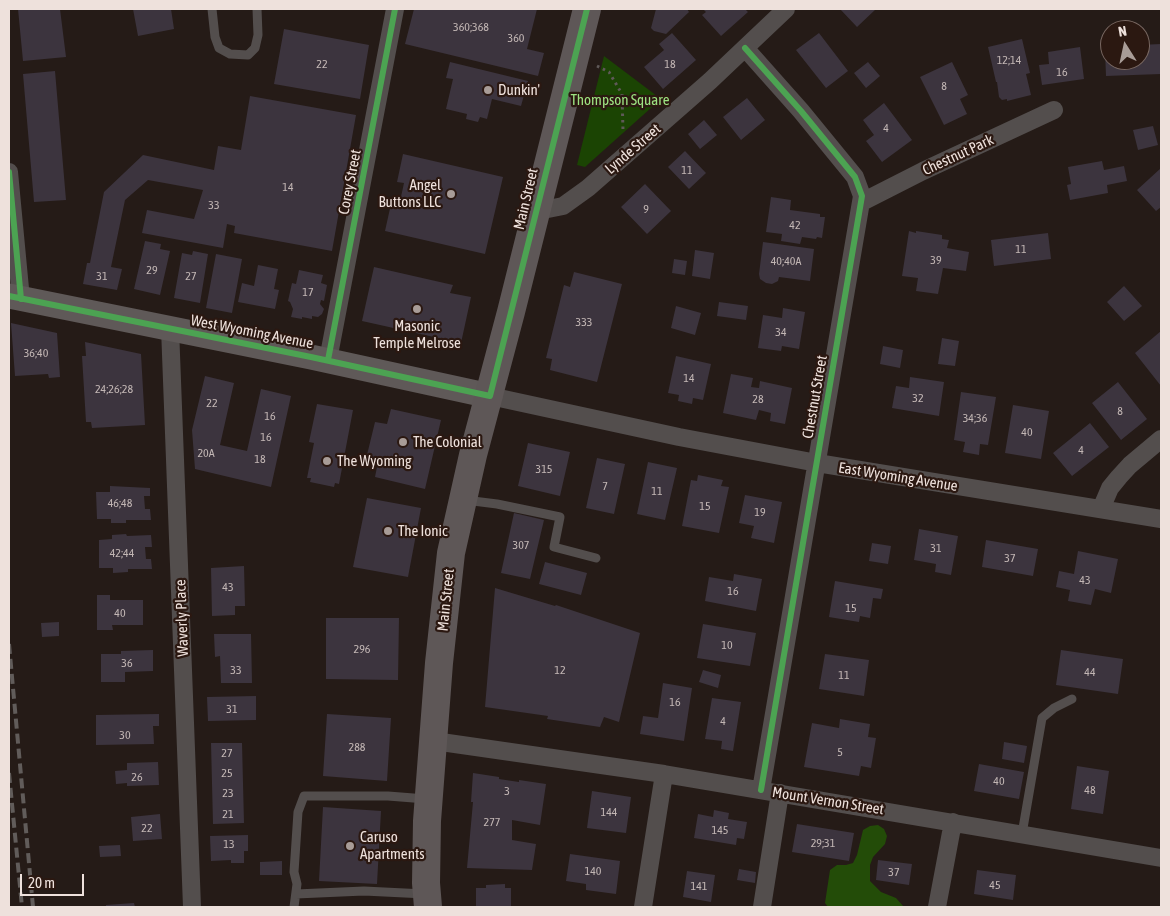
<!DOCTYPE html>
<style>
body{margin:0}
#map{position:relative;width:1170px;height:916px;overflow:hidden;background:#251b17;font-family:"Asap Condensed",sans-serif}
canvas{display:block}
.frame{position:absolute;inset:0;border:10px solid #eee1dc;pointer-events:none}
.north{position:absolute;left:1100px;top:20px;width:50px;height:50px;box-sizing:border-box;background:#2b1811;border:1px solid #796862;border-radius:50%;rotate:350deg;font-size:14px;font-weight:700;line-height:20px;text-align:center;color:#eee1dc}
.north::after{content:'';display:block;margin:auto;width:18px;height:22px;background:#a89c97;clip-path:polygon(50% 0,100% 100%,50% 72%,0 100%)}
.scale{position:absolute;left:20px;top:874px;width:64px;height:22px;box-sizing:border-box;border:2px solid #eee1dc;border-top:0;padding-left:6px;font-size:15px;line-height:18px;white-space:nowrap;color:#eee1dc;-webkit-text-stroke:4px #2b1811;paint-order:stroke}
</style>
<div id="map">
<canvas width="1170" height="916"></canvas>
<div class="frame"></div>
<div class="north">N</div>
<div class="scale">20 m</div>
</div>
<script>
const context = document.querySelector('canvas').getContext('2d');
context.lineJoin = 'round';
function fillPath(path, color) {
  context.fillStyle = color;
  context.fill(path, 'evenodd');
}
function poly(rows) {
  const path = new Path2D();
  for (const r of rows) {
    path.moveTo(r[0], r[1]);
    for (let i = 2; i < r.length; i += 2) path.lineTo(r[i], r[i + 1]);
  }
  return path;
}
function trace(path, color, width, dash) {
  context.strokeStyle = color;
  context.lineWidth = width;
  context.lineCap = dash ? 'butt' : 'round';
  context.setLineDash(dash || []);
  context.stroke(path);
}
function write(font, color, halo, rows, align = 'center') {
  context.font = font + ' "Asap Condensed",sans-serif';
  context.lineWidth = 4.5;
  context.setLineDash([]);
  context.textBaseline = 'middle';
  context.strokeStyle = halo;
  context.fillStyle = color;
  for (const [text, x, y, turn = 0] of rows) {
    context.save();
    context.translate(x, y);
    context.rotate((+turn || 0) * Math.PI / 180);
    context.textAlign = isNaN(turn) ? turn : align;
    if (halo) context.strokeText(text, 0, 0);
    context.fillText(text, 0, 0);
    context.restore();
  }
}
fillPath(poly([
 [604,56,661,99,585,167,577,165]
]), '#1b4403');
fillPath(poly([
 [878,825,884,829,887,836,885,844,873,857,870,865,870,881,881,892,896,898,904,907,828,907,825,903,830,870,837,865,846,865,853,863,857,855,863,830,870,826]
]), '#234c08');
fillPath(poly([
 [18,9,60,9,66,57,23,61],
 [133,9,171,9,174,29,138,36],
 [414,9,537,9,527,49,544,53,538,76,405,44],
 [656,9,687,9,689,12,666,34,654,31,651,28],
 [703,9,745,9,748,12,721,36,702,15,706,12],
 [840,9,876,9,857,27],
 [284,29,369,45,360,99,274,84],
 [672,33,696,60,663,89,644,67,664,50,659,44],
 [819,33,848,71,826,88,796,50],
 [1022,39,1030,73,1026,74,1031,95,1007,101,1007,99,1002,100,999,97,997,82,996,82,988,47],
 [1161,44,1161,74,1106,76,1105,50,1110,50,1110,60,1140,60,1140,45],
 [1080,47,1084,79,1042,85,1039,65,1049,64,1048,52],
 [450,62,528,81,521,106,492,99,487,119,480,117,478,122,466,119,467,114,446,109,453,79,446,78],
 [868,62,880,76,866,88,854,73],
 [952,62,968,95,960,99,967,114,944,125,920,77],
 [55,71,66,200,34,202,23,74],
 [250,96,356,115,332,251,234,233,235,226,227,224,223,248,142,233,147,210,194,219,203,190,148,180,125,200,111,267,122,269,117,290,83,284,87,263,90,263,104,192,143,155,214,170,218,146,241,150],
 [747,98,765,120,741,140,723,117],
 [884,103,912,140,882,162,866,141,874,135,863,120],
 [704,120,717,135,700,149,688,134],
 [1153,126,1158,145,1138,150,1133,130],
 [685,151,706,173,689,189,668,167],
 [403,154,503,177,485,254,385,231,391,204,399,206,404,183,397,182],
 [1102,161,1104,170,1124,166,1127,181,1107,185,1108,193,1070,200,1067,185,1071,184,1068,167],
 [1161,168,1161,207,1156,211,1137,190],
 [645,184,671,211,647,234,621,207],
 [771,197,791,200,790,210,820,214,820,217,825,217,822,238,817,237,816,239,802,237,800,244,781,241,782,234,766,232],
 [909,231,916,233,916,231,942,235,942,239,949,240,947,248,969,252,966,271,943,268,938,294,916,291,918,278,902,276],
 [1048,233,1051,259,994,266,991,240],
 [145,241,161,244,160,249,170,251,160,295,134,289],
 [763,242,814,249,810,281,779,277,778,281,772,284,766,283,760,279,759,274],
 [695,250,714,253,710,279,692,276],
 [193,251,208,254,200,303,174,298,182,253,192,255],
 [216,254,242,259,232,313,206,308],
 [674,259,687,261,685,275,672,273],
 [258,265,278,269,274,289,279,290,275,309,238,302,242,283,254,286],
 [374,267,453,285,450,293,471,297,461,343,362,321],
 [299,270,323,275,321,283,327,285,324,301,321,300,320,304,324,309,322,314,318,317,312,316,312,319,302,317,302,319,291,317,293,309,290,302,288,301,292,283,296,284],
 [574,272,622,284,597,382,550,370,552,359,546,358,564,285,570,287],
 [1124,286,1142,306,1124,321,1107,302],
 [719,302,748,306,746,320,717,316],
 [676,306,701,313,695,335,671,328],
 [783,308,805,312,799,349,782,346,781,351,758,348,763,315,782,318],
 [11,323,57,333,60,377,49,378,48,374,15,376],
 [1161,331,1161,386,1135,353],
 [942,338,959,341,955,366,938,364],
 [85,342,141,354,145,425,92,428,91,422,86,422,82,356,86,356],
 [883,346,903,350,900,368,880,364],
 [676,356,711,364,703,400,693,398,692,404,678,401,679,395,668,393],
 [731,374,753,378,751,387,759,388,760,381,792,388,785,424,770,421,771,413,759,410,756,420,723,413],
 [205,376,234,383,220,445,247,451,261,389,291,396,271,487,195,469,192,430],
 [910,377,944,382,939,416,892,408,896,386,909,388],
 [1118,382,1147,419,1121,440,1092,403],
 [961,392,996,397,988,445,980,444,979,455,963,452,965,442,954,440],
 [317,404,353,410,339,484,335,483,334,487,310,482,311,478,307,478,314,443,309,442],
 [1013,405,1049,411,1041,459,1005,453],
 [391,409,441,420,425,489,375,477,378,462,366,459,375,422,387,424],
 [1090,423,1109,447,1072,476,1053,453],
 [528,443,570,452,560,496,518,486],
 [597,458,625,464,614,514,586,508],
 [648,462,677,468,665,520,637,514],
 [698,475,723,480,721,486,729,487,719,533,682,526,691,480,697,481],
 [110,486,150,488,150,496,144,496,145,509,150,509,151,520,126,520,126,523,111,523,111,519,97,519,96,492,110,492],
 [745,495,782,502,774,543,751,538,754,526,739,523],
 [367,498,421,508,408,577,353,567],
 [514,513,544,520,530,579,501,573],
 [919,529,958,536,951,575,935,572,936,564,914,560],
 [126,534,127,536,151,535,152,547,145,547,146,559,151,559,152,569,128,569,128,572,113,573,113,568,99,568,99,540,112,539,112,535],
 [986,540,1038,549,1033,576,982,567],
 [872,543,891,546,888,564,869,561],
 [1078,551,1118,559,1111,593,1095,589,1091,605,1068,601,1070,590,1056,587,1059,571,1074,574],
 [545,562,587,573,581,595,539,584],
 [244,566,245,606,235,606,235,615,212,616,211,568],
 [734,574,762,579,756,611,705,601,709,577,733,581],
 [835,581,883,589,881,599,873,598,870,618,860,616,859,622,829,617],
 [495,588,555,606,556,605,640,633,619,722,604,717,600,727,547,719,548,716,485,707],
 [97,595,110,595,110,600,143,600,143,625,112,625,113,630,97,630],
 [326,618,399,618,398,680,326,679],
 [59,622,59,636,42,637,41,623],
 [703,624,756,633,750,666,697,658],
 [214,634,251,634,252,683,221,683,220,656,215,657],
 [153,650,153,671,125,672,125,682,101,682,101,654,121,654,121,651],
 [1061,650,1123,659,1118,694,1056,685],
 [825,654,869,660,864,696,819,689],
 [703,670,721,675,718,688,699,682],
 [663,683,692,688,684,741,640,734,643,716,658,718],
 [256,696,256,720,208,721,207,697],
 [712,698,741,702,733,751,721,749,722,741,705,739],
 [159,714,159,726,153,726,154,744,96,745,96,715],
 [327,714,391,718,387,781,323,776],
 [840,719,870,724,868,737,876,738,871,768,861,766,859,776,804,767,812,723,839,728],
 [1004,742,1027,746,1024,763,1002,759],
 [211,743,242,743,244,823,213,824],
 [158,762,159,785,127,786,127,783,116,784,115,771,127,770,127,763],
 [979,764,1024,772,1019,799,974,791],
 [1077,766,1109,771,1103,814,1071,809],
 [473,773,499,777,499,779,519,782,519,780,546,784,540,825,512,820,512,840,536,844,532,870,467,868,473,802,471,802],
 [592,791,631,797,626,833,587,828],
 [323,807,381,811,377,884,319,881],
 [714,810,729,813,728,819,747,822,744,839,737,838,736,845,694,838,698,814,713,817],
 [160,814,162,839,133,841,131,817],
 [797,824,854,833,849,861,792,852],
 [248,835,248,851,244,851,244,863,231,863,231,860,211,861,210,836],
 [120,845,121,856,100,857,99,846],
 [570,854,620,861,616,894,586,890,586,884,566,881],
 [878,860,912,864,909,885,876,880],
 [282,861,282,875,260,875,260,862],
 [739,869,756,872,755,883,737,880],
 [977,870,1016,875,1013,900,974,894],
 [687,871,715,875,711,902,683,897],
 [505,884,505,888,511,888,511,907,476,907,476,888,486,888,486,885],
 [134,903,135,907,106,907,106,905]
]), '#3c343e');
trace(poly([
 [597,66,609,72,622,94,623,131]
]), '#5f5958', 3, [2.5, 4]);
trace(poly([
 [212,9,215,37,219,48,230,54,248,55,255,48,258,35,257,9],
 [465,500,497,504,560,517,554,547,596,558],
 [1022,834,1042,718,1054,708,1072,699],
 [296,894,364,891,425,894],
 [294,907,297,884,294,872,298,812,304,796,388,796,426,799]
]), '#534e4d', 9);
trace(poly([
 [745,48,801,111,855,177,862,196,761,790],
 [9,172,21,299],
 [862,202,923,171,1054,110],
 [537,209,548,209,563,206,588,188,710,81,786,9],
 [170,328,192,907],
 [328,360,395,9],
 [490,396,679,437,817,463,1161,519],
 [1101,509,1110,488,1119,477,1130,465,1161,439],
 [434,741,664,774,1161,858],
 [643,907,664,774],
 [762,907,780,793],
 [937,907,953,822]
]), '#534e4d', 18);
trace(poly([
 [9,296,311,357,490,396]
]), '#5f5958', 25);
trace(poly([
 [428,907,426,883,427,821,439,663,451,553,473,455,511,312,587,9]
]), '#5e5757', 28);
trace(poly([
 [9,644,33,907],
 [9,773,22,907]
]), '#615c5a', 4, [10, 5]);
trace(poly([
 [745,48,801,111,855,177,862,196,761,790],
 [9,172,21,299],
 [9,296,311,357,490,396,587,9],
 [328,360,395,9]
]), '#4ca352', 6);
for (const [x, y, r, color] of [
 [488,90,5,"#a89c97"],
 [451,194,5,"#a89c97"],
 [417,309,5,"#a89c97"],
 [403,442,5,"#a89c97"],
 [327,461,5,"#a89c97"],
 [388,531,5,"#a89c97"],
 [350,846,5,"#a89c97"]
]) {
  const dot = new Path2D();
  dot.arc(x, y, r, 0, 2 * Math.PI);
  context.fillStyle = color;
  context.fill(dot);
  trace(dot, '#2b1811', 2);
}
write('12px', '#c2b6b4', null, [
 ["360;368",471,27],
 ["360",516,38],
 ["12;14",1009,60],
 ["22",322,64],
 ["18",670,64],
 ["16",1062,72],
 ["8",944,86],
 ["4",886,128],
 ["11",687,170],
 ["14",288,187],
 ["33",214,205],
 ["9",646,209],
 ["42",795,225],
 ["11",1021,249],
 ["39",936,260],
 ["40;40A",786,261],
 ["29",152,270],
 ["31",102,276],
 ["27",191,276],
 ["17",308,292],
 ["333",584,322],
 ["34",781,332],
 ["36;40",36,353],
 ["14",689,378],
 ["24;26;28",114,389],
 ["32",918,398],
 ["28",758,399],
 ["22",212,403],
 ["8",1120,411],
 ["16",270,416],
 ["34;36",975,418],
 ["40",1027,432],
 ["16",266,437],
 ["4",1081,450],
 ["20A",206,453],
 ["18",260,459],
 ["315",544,469],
 ["7",605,486],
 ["11",657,491],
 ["46;48",120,503],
 ["15",705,506],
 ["19",760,512],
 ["307",521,545],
 ["31",936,548],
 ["42;44",122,553],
 ["37",1010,558],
 ["43",1085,580],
 ["43",228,587],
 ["16",733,591],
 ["15",851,608],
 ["40",120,613],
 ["10",727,645],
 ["296",362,649],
 ["36",127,663],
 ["33",236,670],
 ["12",560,670],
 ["44",1090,672],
 ["11",844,675],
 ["16",675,702],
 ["31",232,709],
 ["4",723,721],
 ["30",125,735],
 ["288",357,747],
 ["5",840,752],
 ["27",227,753],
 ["25",227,773],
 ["26",137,777],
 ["40",999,781],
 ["48",1090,790],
 ["3",507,791],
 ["23",228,793],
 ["144",609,812],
 ["21",228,814],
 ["277",492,822],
 ["22",147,828],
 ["145",720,830],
 ["29;31",823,843],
 ["13",229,844],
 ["140",593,871],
 ["37",894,872],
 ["45",995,885],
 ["141",699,886]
]);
write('15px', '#eee1dc', '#2b1811', [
 ["Dunkin'",498,90],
 ["Angel",441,185,"right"],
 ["Buttons LLC",441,202,"right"],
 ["Masonic",417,326,"center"],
 ["Temple Melrose",417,343,"center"],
 ["The Colonial",413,442],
 ["The Wyoming",337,461],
 ["The Ionic",398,531],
 ["Caruso",360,837],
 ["Apartments",360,854]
], 'left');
write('15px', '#9de382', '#2b1811', [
 ["Thompson Square",620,100]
]);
write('15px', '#eee1dc', '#2b1811', [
 ["Lynde Street",633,149,-41],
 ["Chestnut Park",958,155,-25],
 ["Corey Street",350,182,-79],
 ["Main Street",526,199,-77],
 ["West Wyoming Avenue",252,332,11],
 ["Chestnut Street",815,397,-80],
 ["East Wyoming Avenue",898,477,9],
 ["Main Street",446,600,-84],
 ["Waverly Place",182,618,-92],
 ["Mount Vernon Street",828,801,9]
]);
</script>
